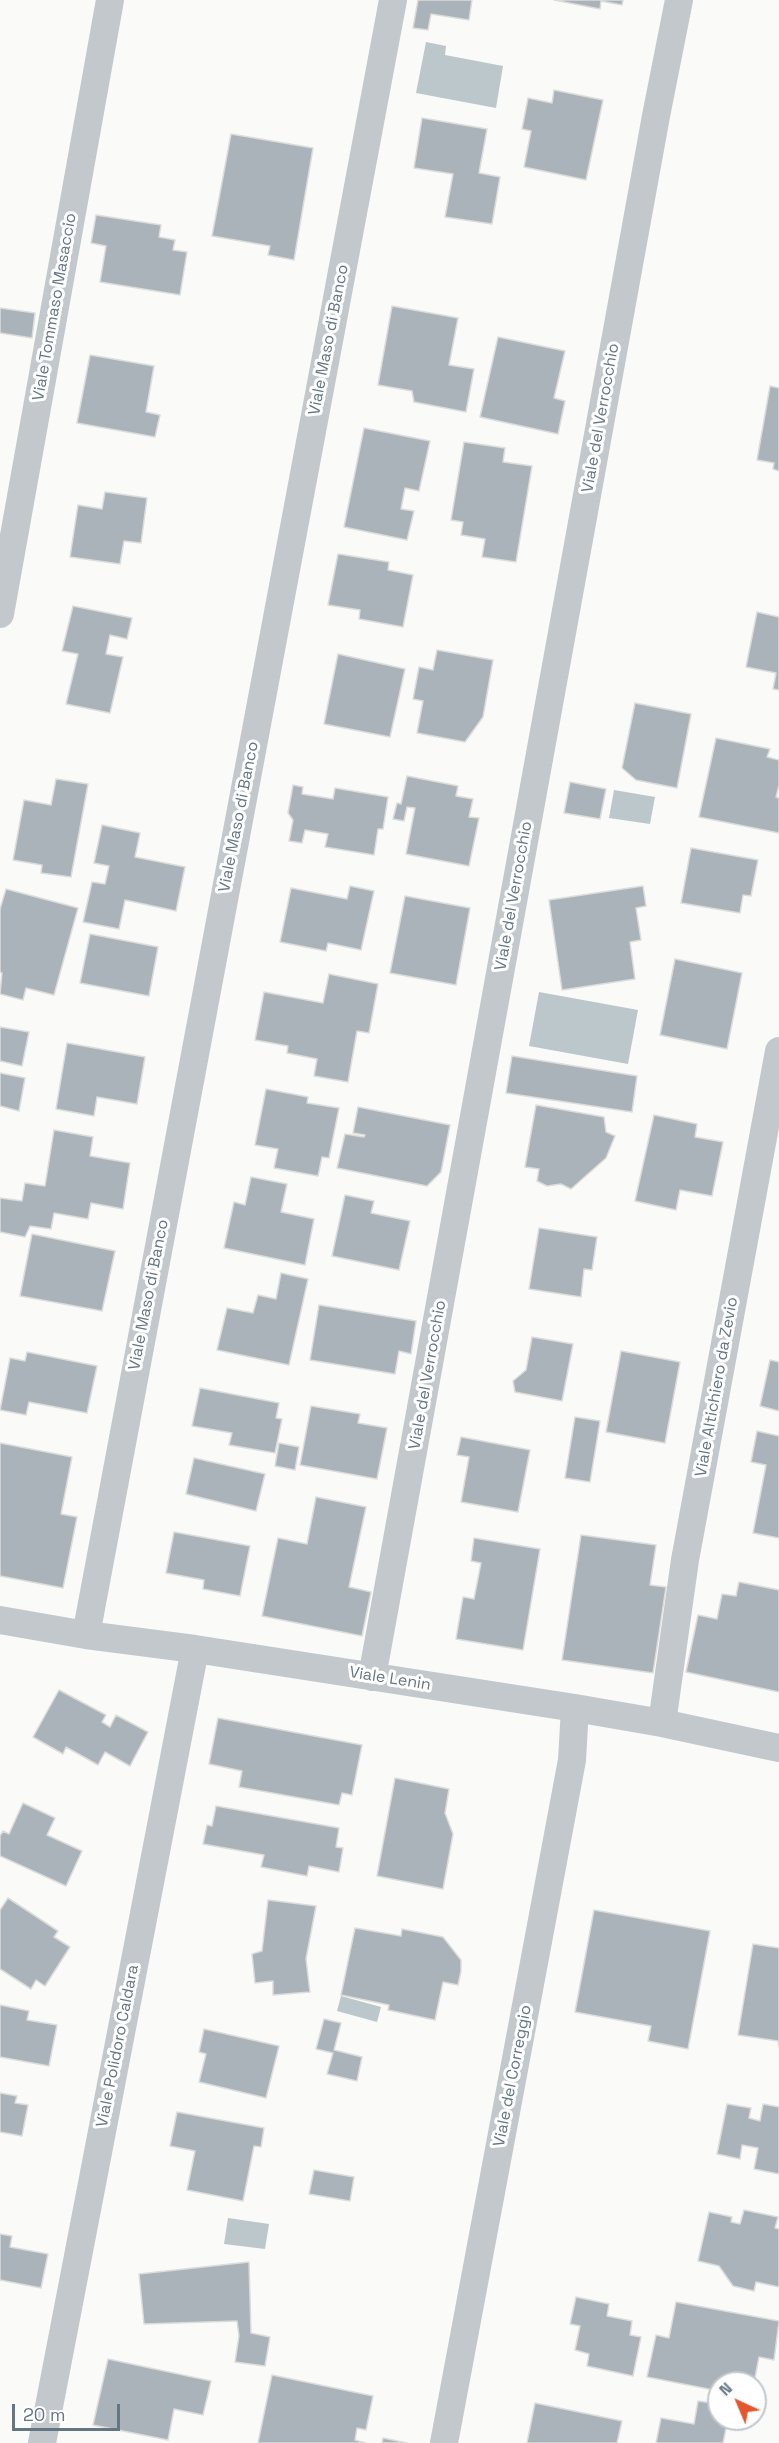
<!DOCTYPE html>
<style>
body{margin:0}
#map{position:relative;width:779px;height:2443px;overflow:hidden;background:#fafaf8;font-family:"Space Grotesk",sans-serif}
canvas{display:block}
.north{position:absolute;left:707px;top:2371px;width:60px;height:60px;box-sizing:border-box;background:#fff;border:2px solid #c1c8cd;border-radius:50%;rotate:316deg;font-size:16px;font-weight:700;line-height:24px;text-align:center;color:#657683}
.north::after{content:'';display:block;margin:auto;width:21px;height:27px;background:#e4572e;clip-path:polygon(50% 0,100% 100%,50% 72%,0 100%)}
.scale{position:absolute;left:12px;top:2404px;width:108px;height:27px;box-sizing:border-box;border:3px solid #657683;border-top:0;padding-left:8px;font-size:18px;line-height:21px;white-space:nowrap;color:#657683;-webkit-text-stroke:4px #fff;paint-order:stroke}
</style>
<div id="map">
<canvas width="779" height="2443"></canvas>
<div class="north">N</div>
<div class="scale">20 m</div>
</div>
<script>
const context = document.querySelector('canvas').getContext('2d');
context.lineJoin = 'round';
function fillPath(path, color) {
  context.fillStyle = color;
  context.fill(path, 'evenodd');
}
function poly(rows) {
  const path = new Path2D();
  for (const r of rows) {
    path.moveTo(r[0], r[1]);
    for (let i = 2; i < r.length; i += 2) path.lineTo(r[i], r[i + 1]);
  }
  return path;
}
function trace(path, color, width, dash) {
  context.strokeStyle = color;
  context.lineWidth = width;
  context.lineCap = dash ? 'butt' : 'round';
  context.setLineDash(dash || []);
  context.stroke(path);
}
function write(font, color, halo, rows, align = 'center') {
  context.font = font + ' "Space Grotesk",sans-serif';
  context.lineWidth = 6;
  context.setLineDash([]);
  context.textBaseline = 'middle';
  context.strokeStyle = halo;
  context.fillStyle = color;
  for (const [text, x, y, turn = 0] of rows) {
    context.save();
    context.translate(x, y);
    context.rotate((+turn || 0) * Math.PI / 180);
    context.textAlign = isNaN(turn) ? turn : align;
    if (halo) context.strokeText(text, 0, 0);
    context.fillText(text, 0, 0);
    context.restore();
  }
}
fillPath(poly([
 [426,42,446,46,445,55,503,66,496,108,416,93],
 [614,790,655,797,650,824,609,818],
 [539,992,638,1010,628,1064,529,1046],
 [341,1996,381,2007,377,2022,337,2011],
 [228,2218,269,2224,265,2249,224,2244]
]), '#bbc7cb');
const building = poly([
 [418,0,472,0,469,20,431,14,428,30,413,28,418,0],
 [554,0,623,0,622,5,601,1,600,9,554,0],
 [554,90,603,100,586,180,524,167,531,131,522,129,528,98,552,103,554,90],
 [422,118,487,129,479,173,500,177,492,224,445,217,453,174,414,168,422,118],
 [231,134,313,148,294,260,268,255,270,246,212,236,231,134],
 [96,215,161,225,159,237,175,240,173,250,187,252,180,295,100,282,106,246,91,243,96,215],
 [392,306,458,318,449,365,474,369,466,412,414,402,412,391,378,385,392,306],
 [0,308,35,313,32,338,0,333,0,308],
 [498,337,565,351,554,398,565,401,558,434,480,417,498,337],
 [90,355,154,366,146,412,160,415,155,437,77,423,90,355],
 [770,386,779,388,779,471,773,469,774,463,757,460,770,386],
 [364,428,430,441,419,491,405,488,401,509,414,511,407,540,344,527,364,428],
 [464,442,505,448,503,462,532,466,516,562,482,557,485,539,461,535,463,522,451,520,464,442],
 [105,492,147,498,141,543,124,541,120,564,70,557,78,505,102,509,105,492],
 [338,554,389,562,388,570,413,575,403,627,359,619,360,610,328,605,338,554],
 [73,606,132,618,127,639,110,635,106,654,123,657,110,713,66,704,78,654,62,651,73,606],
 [757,612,779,617,779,690,773,689,776,673,746,667,757,612],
 [437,650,493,660,483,717,465,742,417,733,423,701,413,699,419,667,433,670,437,650],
 [338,654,405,669,390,737,324,724,338,654],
 [635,703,691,714,677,788,636,780,622,768,635,703],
 [716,738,770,749,767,757,779,760,779,785,776,797,779,798,779,833,699,817,716,738],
 [407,776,458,786,456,796,473,799,469,817,479,818,469,866,406,854,415,808,407,807,404,821,393,819,397,803,401,804,407,776],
 [56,779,88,784,71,877,41,873,42,865,13,860,24,800,51,805,56,779],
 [570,782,606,789,600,819,564,813,570,782],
 [293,785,303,787,302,794,333,799,335,788,388,797,383,829,378,829,374,855,325,847,328,834,305,830,302,843,289,841,293,820,288,813,293,785],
 [102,825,140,833,135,857,185,867,176,911,125,900,119,929,83,922,92,882,105,884,109,866,94,863,102,825],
 [691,848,758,860,751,896,743,895,740,913,681,903,691,848],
 [350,886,374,891,361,950,328,943,326,951,280,942,291,888,347,899,350,886],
 [643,886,646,906,636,908,641,940,630,942,635,979,562,990,549,900,643,886],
 [6,889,78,908,54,995,26,988,23,1000,0,994,2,973,0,972,0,909,6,889],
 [405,896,470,908,456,985,390,973,405,896],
 [90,934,158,947,149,996,80,983,90,934],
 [675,959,742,973,727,1049,660,1035,675,959],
 [329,974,378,984,369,1033,357,1031,348,1082,314,1076,317,1059,287,1053,288,1046,255,1040,264,992,323,1003,329,974],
 [0,1027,29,1032,22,1066,0,1061,0,1027],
 [67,1043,145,1057,137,1104,97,1097,94,1116,56,1109,67,1043],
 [512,1056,637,1076,632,1112,506,1093,512,1056],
 [0,1073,25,1078,19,1111,0,1106,0,1073],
 [266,1089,308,1097,307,1103,339,1108,329,1158,322,1157,318,1176,274,1168,278,1149,255,1145,266,1089],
 [536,1105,604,1117,606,1132,615,1136,606,1158,571,1189,561,1184,547,1186,537,1181,539,1169,525,1167,536,1105],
 [358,1107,450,1125,441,1172,427,1186,337,1168,345,1134,364,1137,365,1135,353,1133,358,1107],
 [654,1115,697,1124,695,1137,723,1142,712,1196,680,1190,676,1210,635,1201,654,1115],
 [54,1130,93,1137,90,1156,130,1163,123,1209,91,1203,88,1219,54,1213,51,1229,30,1226,25,1237,0,1232,0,1198,22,1201,25,1183,45,1186,54,1130],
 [251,1177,287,1184,281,1212,314,1219,305,1265,224,1248,234,1202,245,1205,251,1177],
 [345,1195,374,1201,371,1213,410,1221,399,1270,332,1256,345,1195],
 [539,1228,597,1237,592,1270,584,1269,581,1297,529,1289,539,1228],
 [32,1234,115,1251,102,1311,20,1296,32,1234],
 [281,1273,308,1279,289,1365,217,1350,227,1308,253,1313,258,1295,276,1299,281,1273],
 [319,1305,416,1321,411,1354,399,1351,395,1374,310,1360,319,1305],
 [532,1337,573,1344,562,1401,515,1392,513,1381,526,1370,532,1337],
 [621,1351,680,1362,665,1443,606,1432,621,1351],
 [27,1352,97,1366,87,1413,29,1402,26,1415,0,1410,10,1358,25,1361,27,1352],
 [770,1360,779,1362,779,1411,760,1406,770,1360],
 [200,1388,279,1403,276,1418,282,1419,275,1453,229,1445,232,1433,192,1426,200,1388],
 [311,1406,360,1414,358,1423,387,1428,377,1479,300,1465,311,1406],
 [575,1417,600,1421,590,1482,565,1478,575,1417],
 [757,1431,779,1436,779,1538,753,1533,766,1465,751,1462,757,1431],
 [461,1437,530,1450,518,1512,461,1502,469,1457,457,1455,461,1437],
 [0,1443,72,1457,61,1514,77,1517,63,1588,0,1576,0,1443],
 [279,1443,299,1447,295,1470,275,1466,279,1443],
 [194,1458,265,1474,256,1511,186,1494,194,1458],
 [316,1497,366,1507,349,1587,371,1592,362,1636,262,1616,278,1538,307,1544,316,1497],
 [174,1532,250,1546,240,1596,203,1589,204,1580,166,1573,174,1532],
 [581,1535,656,1545,650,1585,666,1587,653,1673,562,1660,581,1535],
 [474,1538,540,1549,523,1650,456,1639,463,1597,474,1599,481,1563,471,1561,474,1538],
 [739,1582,779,1590,779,1692,686,1672,698,1615,717,1619,722,1594,736,1596,739,1582],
 [59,1690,106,1715,102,1722,110,1727,116,1715,148,1732,130,1766,105,1752,98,1765,66,1747,63,1754,33,1737,59,1690],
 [218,1718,362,1745,352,1795,342,1793,339,1805,239,1787,242,1771,209,1764,218,1718],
 [395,1778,449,1789,445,1813,453,1834,443,1889,377,1876,395,1778],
 [23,1803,55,1818,47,1835,82,1851,66,1886,0,1856,0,1836,3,1831,9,1834,23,1803],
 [216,1806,339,1828,336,1847,343,1848,339,1872,309,1866,307,1876,261,1867,264,1855,203,1844,207,1825,212,1826,216,1806],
 [8,1898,58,1931,54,1937,70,1947,45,1986,36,1980,31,1989,0,1969,0,1910,8,1898],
 [268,1900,316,1906,306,1959,310,1992,273,1995,273,1981,255,1983,252,1954,262,1951,268,1900],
 [594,1910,710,1931,688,2049,648,2041,651,2026,575,2012,594,1910],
 [355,1928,401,1936,402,1929,443,1937,461,1960,461,1971,458,1985,443,1982,435,2020,388,2010,389,2005,341,1995,355,1928],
 [753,1944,779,1948,779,2047,778,2041,738,2035,753,1944],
 [0,2005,29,2011,27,2020,57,2025,49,2066,0,2057,0,2005],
 [324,2019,341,2023,334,2050,362,2057,357,2081,327,2074,333,2053,316,2049,324,2019],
 [204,2029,279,2046,266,2098,199,2082,206,2054,199,2052,204,2029],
 [0,2093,17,2096,15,2103,28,2105,22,2136,0,2132,0,2093],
 [727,2104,751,2108,749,2118,760,2121,763,2104,779,2107,779,2174,754,2169,758,2148,742,2145,740,2159,717,2154,727,2104],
 [177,2112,264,2128,261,2147,254,2146,243,2201,187,2190,195,2151,170,2146,177,2112],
 [314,2170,354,2177,350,2201,309,2194,314,2170],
 [744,2210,778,2217,775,2228,779,2229,779,2287,756,2282,754,2291,733,2286,719,2266,698,2261,709,2212,732,2217,731,2222,740,2224,744,2210],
 [0,2234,12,2236,10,2247,48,2254,41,2288,0,2280,0,2234],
 [249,2262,251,2333,270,2337,265,2366,235,2362,239,2336,237,2321,144,2324,139,2274,249,2262],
 [576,2297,609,2304,607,2316,632,2321,630,2335,641,2337,633,2376,587,2366,589,2354,575,2350,580,2326,570,2324,576,2297],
 [676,2302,779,2321,774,2360,759,2357,754,2383,722,2382,719,2383,719,2391,647,2377,656,2335,669,2338,676,2302],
 [108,2359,211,2381,203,2415,174,2409,168,2440,93,2425,108,2359],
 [272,2375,373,2396,366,2430,357,2428,355,2440,366,2443,258,2443,272,2375],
 [698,2401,719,2404,719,2419,728,2419,723,2443,656,2443,661,2418,694,2424,698,2401],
 [535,2403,622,2421,617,2443,527,2443,535,2403],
 [383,2438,407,2443,382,2443,383,2438]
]);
fillPath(building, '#aab3b9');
trace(building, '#dcdcda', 1.5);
trace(poly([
 [0,614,110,0],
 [0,1620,86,1635,195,1649,575,1708,662,1723,779,1748],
 [86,1635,393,0],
 [372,1677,656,116,679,0],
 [662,1723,685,1560,779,1051],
 [42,2443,195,1649],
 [444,2443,572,1760,575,1708]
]), '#c3c8cc', 28);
write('16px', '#657683', '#fff', [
 ["Viale Tommaso Masaccio",55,307,-80],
 ["Viale Maso di Banco",329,340,-79],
 ["Viale del Verrocchio",601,418,-80],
 ["Viale Maso di Banco",239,817,-79],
 ["Viale del Verrocchio",514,896,-80],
 ["Viale Maso di Banco",149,1295,-79],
 ["Viale del Verrocchio",428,1375,-80],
 ["Viale Altichiero da Zevio",717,1387,-80],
 ["Viale Lenin",390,1679,9],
 ["Viale Polidoro Caldara",118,2046,-79],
 ["Viale del Correggio",513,2076,-79]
]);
</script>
